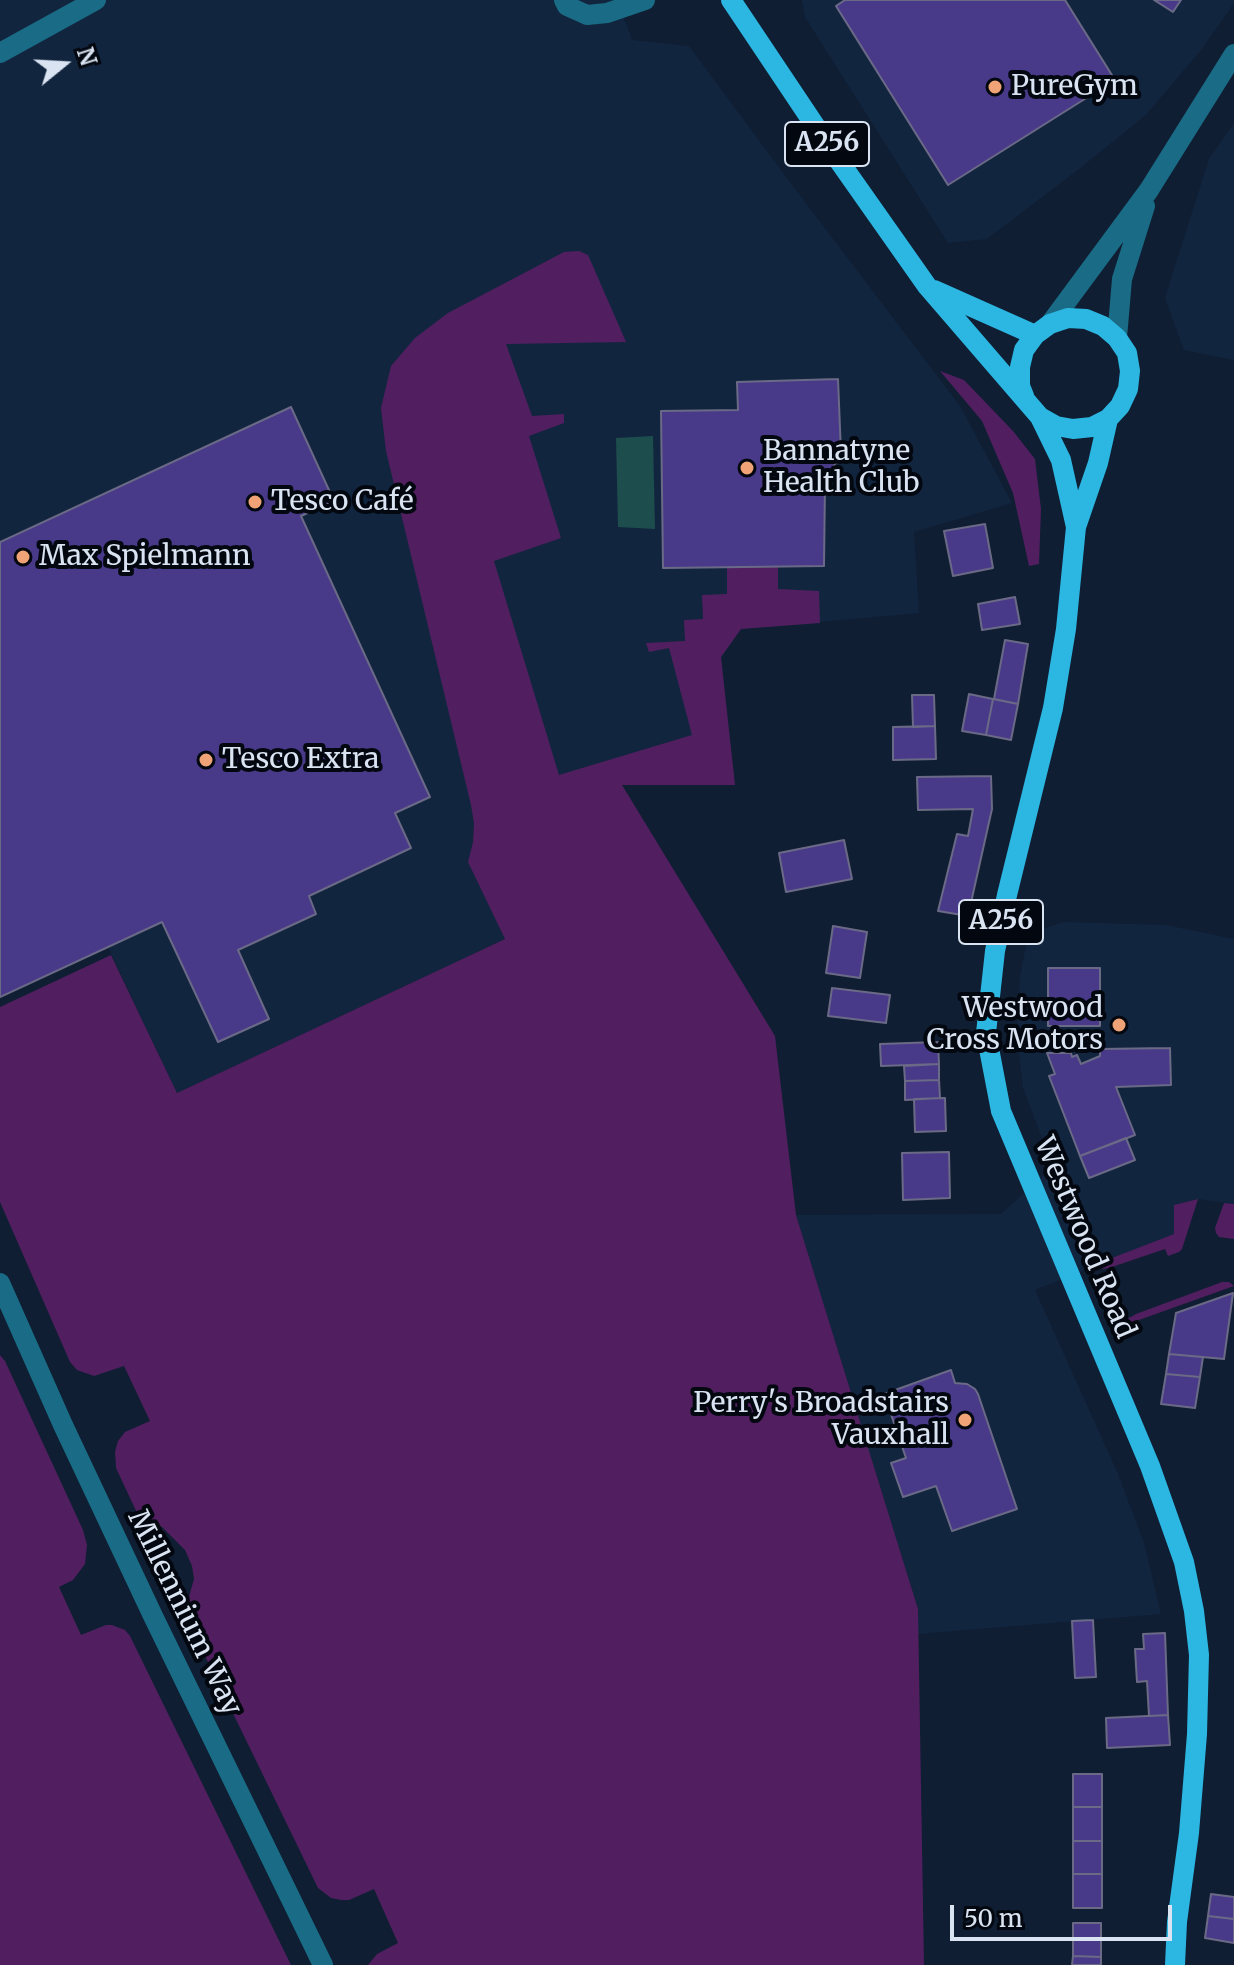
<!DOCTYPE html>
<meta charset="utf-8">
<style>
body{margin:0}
#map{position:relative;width:1234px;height:1965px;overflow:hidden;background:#0f1e32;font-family:Merriweather,serif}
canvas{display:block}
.north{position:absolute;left:24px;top:24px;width:80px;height:80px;-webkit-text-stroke:6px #030810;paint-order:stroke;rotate:72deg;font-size:22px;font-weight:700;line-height:32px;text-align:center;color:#d9e3f1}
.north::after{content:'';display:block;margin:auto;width:28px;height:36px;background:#d9e3f1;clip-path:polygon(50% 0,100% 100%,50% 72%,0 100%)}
.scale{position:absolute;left:950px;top:1905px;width:222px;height:36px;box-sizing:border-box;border:4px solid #d9e3f1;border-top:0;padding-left:10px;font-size:24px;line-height:28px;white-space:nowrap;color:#d9e3f1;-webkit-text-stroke:6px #030810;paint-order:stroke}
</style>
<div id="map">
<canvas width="1234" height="1965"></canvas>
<div class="north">N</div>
<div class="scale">50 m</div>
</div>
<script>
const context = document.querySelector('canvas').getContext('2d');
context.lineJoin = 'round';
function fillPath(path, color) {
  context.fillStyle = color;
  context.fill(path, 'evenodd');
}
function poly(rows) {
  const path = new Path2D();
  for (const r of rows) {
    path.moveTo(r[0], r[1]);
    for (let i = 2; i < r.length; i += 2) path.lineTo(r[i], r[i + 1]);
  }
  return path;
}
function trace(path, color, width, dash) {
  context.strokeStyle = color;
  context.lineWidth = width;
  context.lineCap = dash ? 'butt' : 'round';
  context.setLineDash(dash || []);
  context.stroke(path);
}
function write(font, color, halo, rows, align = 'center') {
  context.font = font + ' Merriweather,serif';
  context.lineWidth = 8;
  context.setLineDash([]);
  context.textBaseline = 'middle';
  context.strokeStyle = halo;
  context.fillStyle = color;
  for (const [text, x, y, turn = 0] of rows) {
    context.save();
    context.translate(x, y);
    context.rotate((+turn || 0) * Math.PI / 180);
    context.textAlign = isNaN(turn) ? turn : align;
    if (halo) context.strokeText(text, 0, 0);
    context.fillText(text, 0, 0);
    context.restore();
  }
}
fillPath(poly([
 [0,0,617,0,632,40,689,46,786,177,960,406,1012,503,914,532,919,613,741,629,721,658,735,785,622,784,474,823,473,842,469,862,505,939,177,1093,108,947,0,997],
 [802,0,1234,0,1234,3,1201,50,1146,115,1079,169,987,239,948,243,805,17],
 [1234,123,1234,360,1184,350,1165,298,1209,159],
 [1063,922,1166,925,1234,939,1234,1204,1198,1199,1174,1205,1174,1234,1035,1290,1118,1474,1144,1543,1161,1614,917,1634,918,1609,796,1215,1001,1214,1053,1167,1023,1088,1017,1032,1020,977,1028,934]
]), '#12253f');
fillPath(poly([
 [579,251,588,255,626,342,506,344,532,416,564,414,564,423,529,436,561,538,494,561,559,775,692,735,669,648,649,652,646,643,685,641,684,620,703,619,702,595,727,594,727,567,778,566,778,589,819,591,820,623,741,629,721,657,735,785,622,785,775,1036,796,1215,918,1609,924,1965,368,1965,377,1954,398,1943,374,1889,349,1900,341,1900,331,1898,318,1888,190,1625,186,1607,194,1579,192,1566,185,1550,162,1527,138,1515,116,1468,115,1452,118,1441,125,1432,150,1421,124,1366,94,1376,77,1370,70,1362,0,1202,0,1007,111,955,177,1093,505,939,468,862,473,842,474,823,471,805,386,451,381,408,391,366,415,338,448,313,564,252],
 [940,371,964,380,1013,431,1035,459,1041,509,1039,564,1029,566,1013,493,982,421],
 [1198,1199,1182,1249,1179,1252,1168,1256,1165,1249,1109,1268,1102,1269,1099,1263,1174,1234,1174,1205],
 [1224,1203,1234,1204,1234,1239,1219,1237,1216,1233,1215,1228],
 [1222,1282,1229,1282,1234,1286,1125,1325,1129,1318,1136,1314],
 [0,1355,5,1361,83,1530,87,1545,85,1564,73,1580,59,1587,81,1635,106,1625,112,1625,125,1630,130,1636,291,1965,0,1965]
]), '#511f5f');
fillPath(poly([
 [653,436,655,529,618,527,616,438]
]), '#1e4d4d');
const building = poly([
 [845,0,1065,0,1115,80,948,185,836,6,845,0],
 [1154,0,1181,0,1173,12,1154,0],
 [838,379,841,453,825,482,824,566,663,568,661,411,738,410,737,382,838,379],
 [291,407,334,501,301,516,430,797,395,813,411,848,309,896,316,914,238,950,269,1019,218,1042,162,922,0,997,0,542,291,407],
 [985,524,993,568,953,576,944,531,985,524],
 [1015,597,1020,624,982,630,978,604,1015,597],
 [1005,640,1028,644,1018,704,994,699,1005,640],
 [969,694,993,699,986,735,962,731,969,694],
 [912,695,934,695,935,726,913,727,912,695],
 [993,699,1018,704,1011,740,986,735,993,699],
 [935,726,936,759,893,760,893,727,935,726],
 [991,776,992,809,968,916,938,911,957,834,968,836,973,809,918,810,917,777,991,776],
 [844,840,852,879,786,892,779,853,844,840],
 [833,926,867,932,860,978,826,973,833,926],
 [1048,968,1100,968,1100,1026,1048,1026,1048,968],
 [832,988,890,995,886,1023,828,1016,832,988],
 [938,1042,939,1064,881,1066,880,1044,938,1042],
 [1170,1048,1171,1085,1116,1087,1135,1135,1080,1156,1049,1076,1055,1074,1047,1053,1071,1053,1072,1057,1077,1055,1081,1064,1100,1056,1100,1049,1170,1048],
 [939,1064,939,1080,905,1081,904,1066,939,1064],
 [939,1080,940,1098,905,1100,905,1081,939,1080],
 [945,1098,946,1131,915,1132,914,1099,945,1098],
 [1126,1138,1135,1160,1089,1178,1080,1156,1126,1138],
 [949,1152,950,1198,903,1200,902,1153,949,1152],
 [1233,1293,1224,1359,1169,1354,1176,1313,1233,1293],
 [1169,1354,1203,1357,1200,1377,1166,1374,1169,1354],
 [951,1370,955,1383,967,1384,975,1389,978,1394,1017,1509,952,1531,936,1486,903,1497,891,1463,906,1458,884,1394,951,1370],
 [1166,1374,1200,1377,1195,1408,1161,1404,1166,1374],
 [1093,1620,1096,1677,1075,1678,1072,1621,1093,1620],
 [1165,1633,1168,1715,1149,1716,1147,1681,1137,1682,1135,1649,1144,1649,1143,1634,1165,1633],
 [1168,1715,1170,1745,1107,1748,1106,1718,1168,1715],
 [1073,1774,1102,1774,1102,1807,1073,1807,1073,1774],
 [1073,1807,1102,1807,1102,1841,1073,1841,1073,1807],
 [1073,1841,1102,1841,1102,1874,1073,1874,1073,1841],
 [1073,1874,1102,1874,1102,1908,1073,1908,1073,1874],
 [1211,1894,1234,1897,1234,1919,1208,1916,1211,1894],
 [1208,1916,1234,1919,1234,1943,1205,1938,1208,1916],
 [1073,1923,1101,1923,1101,1957,1073,1956,1073,1923],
 [1073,1956,1101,1957,1101,1965,1072,1965,1073,1956]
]);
fillPath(building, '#483a89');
trace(building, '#6b6a86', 2);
trace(poly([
 [564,0,567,6,587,15,607,13,645,0],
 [0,53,96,0],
 [1050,324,1149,190,1234,54],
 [1117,338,1122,279,1145,206],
 [0,1283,63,1425,153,1616,323,1965]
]), '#1a6b85', 20);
trace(poly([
 [731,0,832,151,927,286,1040,417,1061,460,1076,527],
 [934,290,1035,335],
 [1024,396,1020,386,1020,367,1024,350,1035,335,1050,324,1068,318,1086,319,1103,326,1117,338,1127,353,1130,371,1128,389,1120,406,1108,419,1092,427,1073,429,1056,426,1040,417],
 [1108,419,1098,463,1076,527,1066,629,1053,708,1007,895,995,951,986,1033,1001,1111,1150,1466,1184,1562,1194,1611,1199,1655,1197,1734,1189,1833,1177,1922,1175,1965]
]), '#2cb6e2', 20);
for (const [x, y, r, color] of [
 [995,87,8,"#efa376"],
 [747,468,8,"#efa376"],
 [255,502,8,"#efa376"],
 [23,557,8,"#efa376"],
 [206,760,8,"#efa376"],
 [1119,1025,8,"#efa376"],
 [965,1420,8,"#efa376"]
]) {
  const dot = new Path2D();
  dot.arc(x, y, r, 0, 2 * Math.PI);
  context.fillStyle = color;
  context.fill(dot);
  trace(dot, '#030810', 3);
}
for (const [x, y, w] of [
 [827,144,84],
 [1001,922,84]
]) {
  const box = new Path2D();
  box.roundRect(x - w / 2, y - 22, w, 44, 6);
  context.fillStyle = '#030810';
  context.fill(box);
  trace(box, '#d9e3f1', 2);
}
write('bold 26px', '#d9e3f1', null, [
 ["A256",827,144],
 ["A256",1001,922]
]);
write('28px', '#d9e3f1', '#030810', [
 ["PureGym",1011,87],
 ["Bannatyne",763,452],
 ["Health Club",763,484],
 ["Tesco Café",271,502],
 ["Max Spielmann",39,557],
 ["Tesco Extra",222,760],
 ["Westwood",1103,1009,"right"],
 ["Cross Motors",1103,1041,"right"],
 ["Perry's Broadstairs",949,1404,"right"],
 ["Vauxhall",949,1436,"right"]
], 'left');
write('28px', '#d9e3f1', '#030810', [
 ["Westwood Road",1084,1238,67],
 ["Millennium Way",184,1613,64]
]);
</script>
